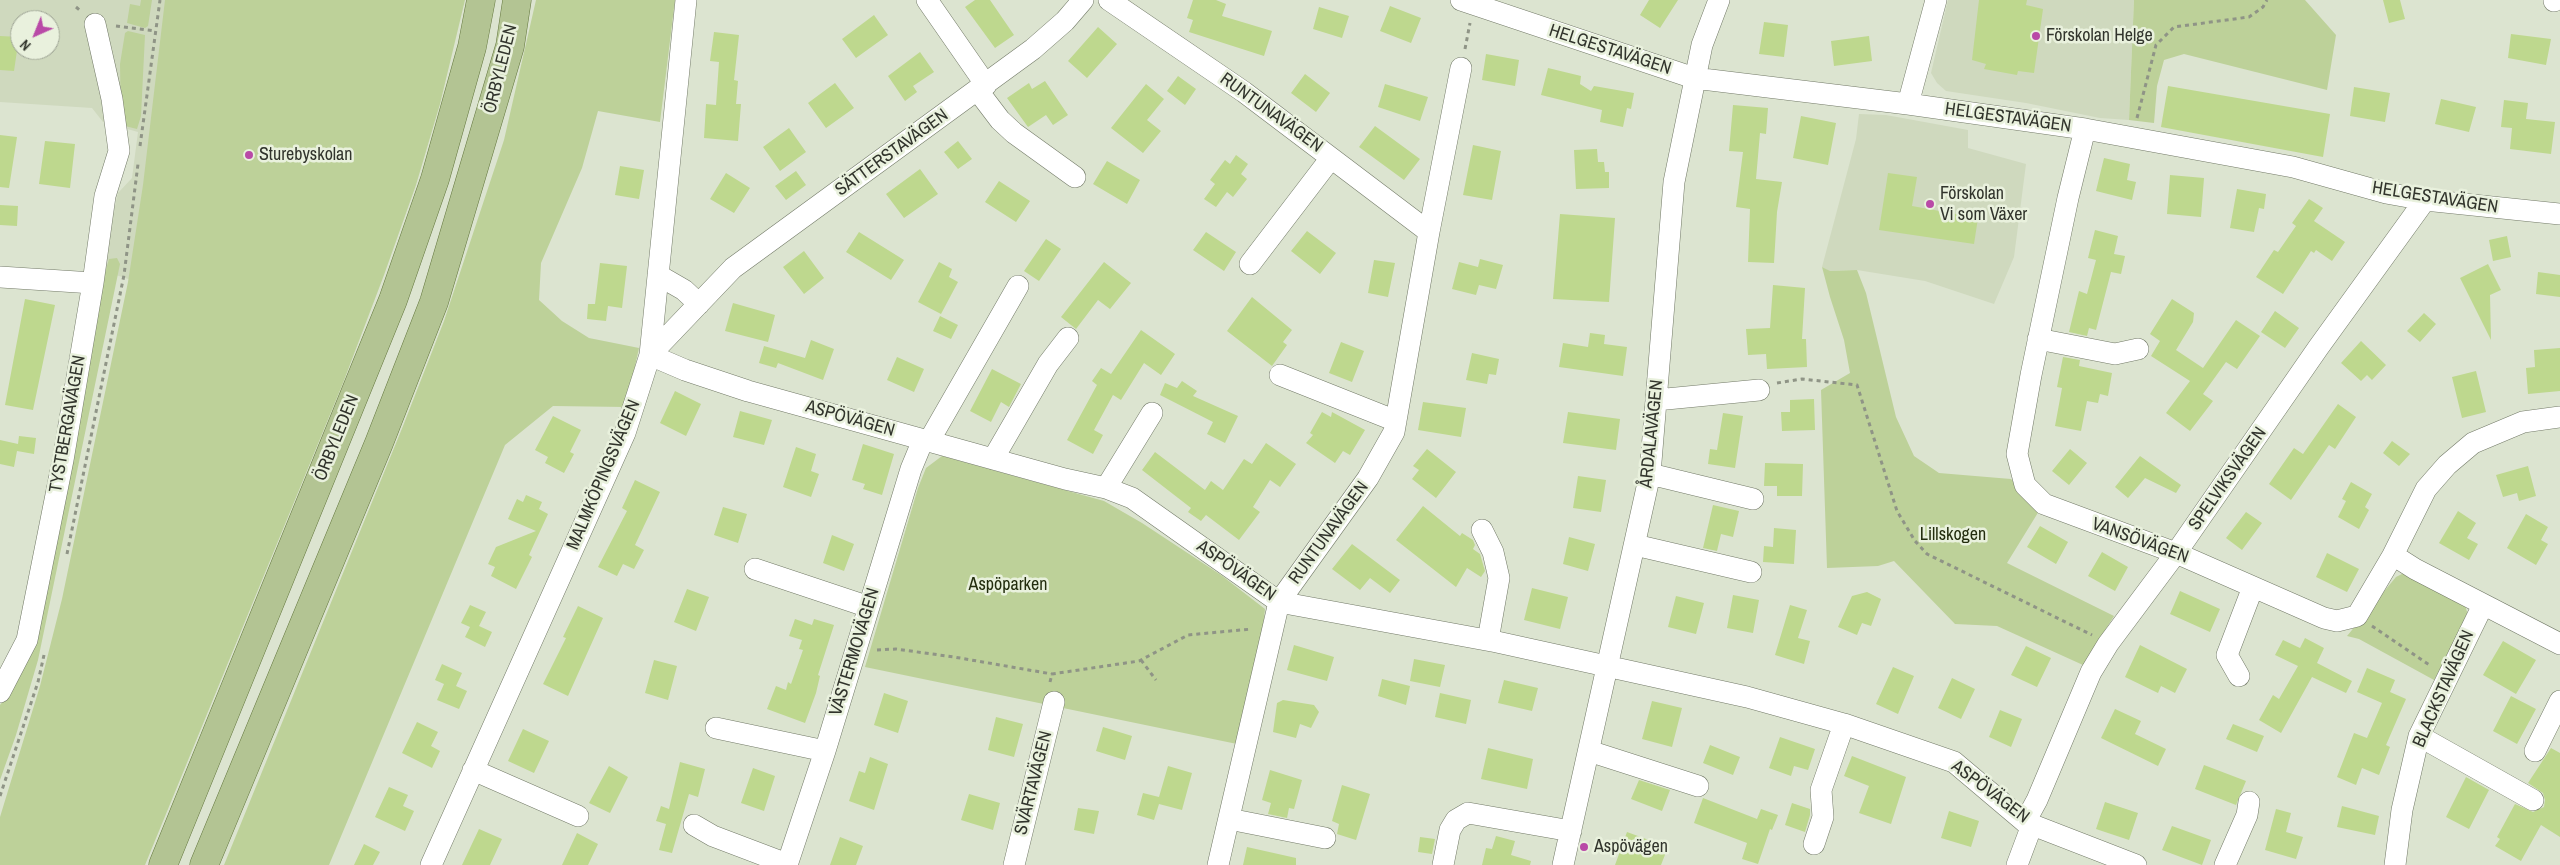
<!DOCTYPE html>
<meta charset="utf-8">
<style>
body{margin:0}
#map{position:relative;width:2560px;height:865px;overflow:hidden;background:#dce4d0;font-family:"Archivo Narrow",sans-serif}
canvas{display:block}
.north{position:absolute;left:10px;top:10px;width:50px;height:50px;box-sizing:border-box;background:#e9f1dd;border:1px solid #9fa596;border-radius:50%;rotate:224deg;font-size:14px;font-weight:700;line-height:20px;text-align:center;color:#31342c}
.north::after{content:'';display:block;margin:auto;width:18px;height:22px;background:#b94aa7;clip-path:polygon(50% 0,100% 100%,50% 72%,0 100%)}
</style>
<div id="map">
<canvas width="2560" height="865"></canvas>
<div class="north">N</div>
</div>
<script>
const context = document.querySelector('canvas').getContext('2d');
context.lineJoin = 'round';
function fillPath(path, color) {
  context.fillStyle = color;
  context.fill(path, 'evenodd');
}
function poly(rows) {
  const path = new Path2D();
  for (const r of rows) {
    path.moveTo(r[0], r[1]);
    for (let i = 2; i < r.length; i += 2) path.lineTo(r[i], r[i + 1]);
  }
  return path;
}
function trace(path, color, width, dash) {
  context.strokeStyle = color;
  context.lineWidth = width;
  context.lineCap = dash ? 'butt' : 'round';
  context.setLineDash(dash || []);
  context.stroke(path);
}
function write(font, color, halo, rows, align = 'center') {
  context.font = font + ' "Archivo Narrow",sans-serif';
  context.lineWidth = 5;
  context.setLineDash([]);
  context.textBaseline = 'middle';
  context.strokeStyle = halo;
  context.fillStyle = color;
  for (const [text, x, y, turn = 0] of rows) {
    context.save();
    context.translate(x, y);
    context.rotate((+turn || 0) * Math.PI / 180);
    context.textAlign = isNaN(turn) ? turn : align;
    if (halo) context.strokeText(text, 0, 0);
    context.fillText(text, 0, 0);
    context.restore();
  }
}
fillPath(poly([
 [0,0,377,0,163,290,100,270,118,193,132,178,138,132,103,122,92,108,0,102],
 [20,20,50,20,50,50,20,50],
 [1948,0,2134,0,2129,120,2100,118,2026,103,1946,91,1937,83,1931,73],
 [1859,114,1886,115,1968,130,1968,148,2026,164,2014,257,1994,304,1925,281,1857,270,1829,271,1822,267,1856,139]
]), '#cfd9be');
fillPath(poly([
 [141,0,152,0,148,26,145,28,127,23,130,4,140,6],
 [165,0,465,0,440,104,416,185,384,275,343,383,145,865,0,865,0,817,40,686,62,599,128,282,143,185],
 [536,0,675,0,660,122,598,111,582,168,541,263,539,300,562,321,589,338,639,348,626,407,553,406,505,445,329,865,224,865,403,426,444,321,504,140],
 [2134,0,2305,0,2336,35,2327,90,2184,54,2164,60,2157,86,2154,123,2129,120],
 [128,31,145,35,141,116,137,129,121,125,120,64,125,33],
 [117,258,120,264,38,660,16,735,0,780,0,705,11,689,72,459,103,280,109,259],
 [1822,267,1830,271,1857,270,1866,293,1896,417,1914,456,1939,473,2011,479,2039,511,2007,563,2114,616,2083,665,1997,626,1955,624,1894,561,1878,566,1827,568,1821,390,1850,373,1844,340,1830,297],
 [942,456,1104,501,1142,523,1221,575,1265,609,1262,636,1237,744,865,667,918,488,926,468],
 [2404,573,2464,602,2468,615,2458,638,2434,680,2359,639,2347,636,2396,577]
]), '#bdd199');
fillPath(poly([
 [975,0,990,0,1014,35,995,48,965,7],
 [1193,0,1216,0,1226,4,1222,16,1272,31,1264,56,1189,32,1193,20,1187,18],
 [1649,0,1678,0,1660,28,1640,15],
 [1979,0,2027,0,2026,5,2043,9,2034,73,2018,71,2017,75,1984,69,1986,64,1972,60],
 [2383,0,2400,0,2405,19,2389,23],
 [1390,6,1421,18,1411,43,1380,31],
 [1319,7,1349,16,1342,38,1313,29],
 [874,15,888,35,856,58,842,39],
 [1764,22,1788,25,1784,57,1759,54],
 [1098,27,1117,44,1087,78,1068,61],
 [714,32,739,35,734,80,738,81,736,104,741,104,738,141,704,138,706,104,716,105,719,62,710,61],
 [2511,34,2551,39,2546,65,2508,58],
 [0,36,19,37,14,71,0,70],
 [1869,36,1872,61,1834,66,1831,41],
 [920,52,934,72,913,86,917,92,905,101,888,76],
 [1486,54,1519,60,1515,86,1482,80],
 [1548,68,1581,76,1580,84,1591,91,1594,86,1634,93,1631,109,1627,108,1623,127,1600,122,1602,110,1541,95],
 [1305,74,1330,93,1316,112,1291,93],
 [1178,76,1196,89,1185,105,1167,91],
 [1045,81,1068,115,1053,125,1046,115,1028,127,1007,98,1029,83,1032,89],
 [835,83,854,108,826,128,808,103],
 [1146,84,1164,99,1147,120,1161,131,1143,153,1111,128],
 [1385,84,1428,97,1420,121,1378,107],
 [2168,86,2330,114,2323,157,2161,127],
 [2354,87,2390,93,2385,122,2350,116],
 [2441,99,2476,107,2469,132,2435,124],
 [2504,100,2528,103,2526,119,2555,122,2551,154,2510,149,2512,128,2501,127],
 [1733,105,1768,108,1766,134,1760,133,1756,179,1782,182,1777,212,1774,263,1748,262,1750,209,1736,207,1743,152,1729,151],
 [1801,116,1836,123,1828,165,1793,158],
 [1375,126,1420,159,1404,180,1359,147],
 [789,128,806,152,780,171,763,147],
 [0,135,17,137,9,188,0,187],
 [45,141,75,144,70,188,39,184],
 [958,141,972,159,958,169,944,152],
 [1473,145,1501,151,1492,200,1463,195],
 [1597,149,1598,162,1604,162,1605,172,1609,172,1609,188,1576,189,1574,150],
 [1236,155,1248,164,1241,174,1247,179,1233,197,1227,192,1216,207,1204,199,1215,184,1210,180,1225,160,1230,164],
 [2104,158,2130,164,2127,180,2136,182,2132,200,2096,191],
 [1107,161,1140,180,1127,204,1093,184],
 [620,166,644,170,639,199,615,195],
 [920,169,938,194,904,218,886,194],
 [796,171,806,185,786,200,775,186],
 [726,173,750,188,734,213,710,199],
 [1888,173,1917,177,1912,206,1978,218,1974,244,1879,230],
 [2170,175,2204,178,2201,217,2167,214],
 [999,181,1030,201,1016,222,985,202],
 [2237,189,2266,194,2264,209,2259,208,2254,232,2230,228],
 [2309,199,2323,208,2314,221,2345,242,2332,261,2316,250,2314,253,2311,251,2283,294,2256,277,2274,250,2278,252,2296,226,2292,223],
 [0,205,18,206,17,226,0,225],
 [1560,214,1615,218,1609,302,1553,299],
 [2095,230,2118,236,2114,254,2125,256,2121,274,2111,272,2096,330,2089,328,2087,336,2069,332,2079,291,2087,294,2096,260,2088,258],
 [1307,231,1336,253,1320,274,1291,251],
 [859,232,904,260,891,280,846,252],
 [1206,232,1236,252,1224,271,1193,250],
 [2507,236,2511,257,2493,261,2489,240],
 [1046,239,1061,249,1039,281,1024,271],
 [804,251,824,278,804,294,783,267],
 [1480,259,1503,265,1496,289,1479,285,1476,295,1452,289,1459,262,1478,267],
 [1374,260,1395,263,1388,297,1368,293],
 [939,262,952,269,949,277,958,282,941,314,918,302],
 [1104,262,1131,283,1110,309,1098,300,1076,329,1061,317],
 [600,263,627,266,622,308,608,306,606,321,587,319,588,304,595,304],
 [2488,264,2501,290,2490,295,2491,340,2460,278],
 [2538,272,2560,275,2560,297,2536,294],
 [1773,285,1805,288,1802,339,1806,339,1807,367,1767,369,1766,354,1748,355,1746,329,1770,328],
 [1252,297,1292,330,1283,342,1287,345,1272,366,1227,331],
 [25,299,55,305,33,410,5,405],
 [2172,299,2194,313,2193,322,2176,350,2203,368,2236,320,2260,336,2237,369,2226,362,2203,394,2213,401,2190,431,2166,413,2190,381,2151,356,2160,341,2150,334],
 [733,303,775,315,768,342,725,331],
 [2275,311,2299,328,2285,348,2261,332],
 [2424,313,2436,324,2420,342,2407,331],
 [940,316,958,325,951,339,933,331],
 [1141,330,1175,354,1161,375,1144,363,1121,400,1113,395,1094,430,1103,435,1093,454,1067,440,1097,385,1092,381,1101,368,1111,374],
 [1590,333,1605,335,1604,344,1627,347,1623,376,1559,367,1563,343,1588,347],
 [811,340,834,349,823,380,778,363,776,368,759,363,764,346,805,358],
 [2361,341,2386,365,2372,380,2367,375,2361,381,2341,363],
 [1341,342,1364,351,1352,382,1329,373],
 [2560,348,2560,391,2528,394,2526,368,2535,367,2534,350],
 [1472,353,1499,359,1496,375,1489,374,1487,384,1466,380],
 [897,357,924,369,914,392,887,380],
 [2063,357,2080,360,2079,366,2112,373,2108,396,2100,394,2098,403,2087,401,2081,431,2055,426,2062,388,2057,387],
 [992,369,1021,384,1009,407,1001,402,991,422,970,411],
 [2476,371,2486,412,2462,418,2452,377],
 [1182,381,1197,391,1193,396,1238,416,1225,443,1207,434,1213,422,1160,395,1165,383,1177,388],
 [675,391,701,404,686,436,660,423],
 [1814,399,1815,430,1782,431,1781,412,1790,412,1790,400],
 [1423,402,1466,408,1461,437,1418,430],
 [2338,404,2356,417,2335,449,2329,445,2291,500,2269,484,2294,448,2303,454],
 [740,411,772,420,764,445,733,437],
 [1322,412,1331,417,1332,412,1365,430,1350,455,1343,451,1335,463,1306,443,1313,435,1310,433],
 [1568,412,1620,419,1616,450,1563,443],
 [1723,413,1743,416,1735,468,1708,464,1710,449,1717,450],
 [553,416,581,430,570,452,574,454,564,473,545,463,548,457,535,450],
 [19,436,36,438,34,454,17,451,14,467,0,464,0,440,18,444],
 [2392,441,2410,454,2399,466,2383,453],
 [1266,443,1296,464,1280,487,1270,480,1253,507,1260,512,1239,540,1206,515,1201,521,1188,512,1191,508,1142,470,1155,452,1205,490,1211,481,1223,490,1244,459,1252,464],
 [863,444,894,454,882,495,863,489,865,484,852,480],
 [796,447,816,454,811,471,819,474,811,497,783,487],
 [1427,449,1456,472,1436,498,1412,479,1419,470,1413,466],
 [2070,449,2087,463,2069,485,2052,471],
 [2140,456,2181,485,2176,493,2145,478,2128,498,2115,487],
 [1765,463,1803,464,1802,496,1777,496,1777,486,1764,486],
 [2528,466,2536,496,2519,501,2517,493,2503,497,2496,475],
 [1578,476,1606,480,1601,512,1573,508],
 [635,480,660,492,635,545,644,550,634,569,623,564,617,576,598,567,627,511,622,508],
 [2351,482,2372,494,2365,507,2369,510,2359,529,2338,517,2346,501,2342,499],
 [526,495,542,502,539,509,548,514,529,555,532,557,516,589,491,576,495,567,488,564,496,547,536,531,508,519,517,499,523,502],
 [1713,505,1739,511,1733,537,1721,534,1717,551,1703,548],
 [1423,506,1460,536,1462,533,1473,540,1475,545,1473,549,1480,554,1485,571,1481,577,1467,568,1456,587,1396,540],
 [723,507,747,514,738,543,714,535],
 [2458,511,2476,523,2467,538,2478,544,2469,560,2439,543],
 [2246,512,2262,523,2242,550,2226,538],
 [2526,514,2548,527,2541,540,2548,544,2536,565,2507,548],
 [2040,526,2068,542,2056,564,2027,547],
 [1774,528,1796,530,1794,564,1763,562,1764,546,1773,547],
 [832,535,854,544,844,571,823,563],
 [1569,537,1595,544,1588,571,1563,564],
 [1352,544,1400,580,1390,593,1370,578,1360,590,1332,569],
 [2102,552,2128,567,2115,591,2088,576],
 [2327,553,2359,569,2347,592,2316,577],
 [1532,588,1568,597,1560,629,1524,620],
 [687,589,709,597,696,631,674,622],
 [2180,591,2220,609,2210,632,2170,614],
 [1867,592,1881,599,1871,626,1862,623,1857,635,1838,627,1852,596],
 [1733,595,1759,600,1753,633,1727,628],
 [1676,596,1704,603,1696,634,1668,627],
 [470,605,486,612,479,626,492,632,485,647,465,637,470,627,461,623],
 [1790,605,1807,610,1798,638,1810,641,1804,664,1775,655],
 [578,606,603,618,568,696,543,684,566,638,563,637],
 [795,619,812,625,814,619,834,625,818,675,820,676,816,693,805,723,767,709,776,686,786,690,788,682,791,684,803,650,799,649,802,640,789,636],
 [2305,638,2324,648,2317,663,2352,681,2346,693,2312,677,2281,733,2259,720,2273,695,2279,699,2298,666,2275,655,2283,640,2300,648],
 [2503,641,2536,660,2516,694,2483,675],
 [1294,645,1334,657,1327,681,1287,670],
 [2140,645,2187,669,2175,693,2161,686,2158,693,2125,677],
 [2026,646,2051,658,2037,687,2011,675],
 [1414,659,1445,665,1440,687,1410,681],
 [654,660,677,666,668,700,645,693],
 [442,664,462,673,456,686,467,691,459,709,437,700,444,684,435,680],
 [1893,667,1914,676,1898,714,1876,704],
 [2367,668,2395,680,2390,692,2406,699,2386,745,2390,747,2379,775,2362,768,2356,785,2337,777,2354,733,2367,738,2382,703,2357,692],
 [1952,678,1975,689,1961,719,1938,708],
 [1382,679,1410,686,1406,705,1378,696],
 [1504,680,1538,688,1532,711,1498,703],
 [884,693,908,701,898,733,874,725],
 [1440,693,1471,700,1466,724,1435,717],
 [2511,696,2536,709,2517,744,2493,731],
 [1283,700,1314,705,1319,712,1311,728,1300,724,1296,738,1273,732,1277,703],
 [1652,701,1682,708,1672,747,1642,739],
 [2115,709,2141,721,2135,734,2166,749,2158,766,2101,738],
 [2000,710,2022,719,2011,747,1989,737],
 [996,717,1023,724,1014,757,988,750],
 [417,722,438,732,431,746,440,751,432,768,402,753],
 [2233,724,2264,736,2257,752,2226,739],
 [1103,727,1132,736,1125,760,1096,751],
 [523,729,549,741,534,773,508,761],
 [1780,737,1815,749,1808,770,1794,766,1791,776,1769,768],
 [1710,745,1740,757,1733,775,1703,763],
 [1488,748,1533,759,1527,789,1481,779],
 [2551,748,2560,753,2560,837,2541,825,2521,861,2495,846,2500,839,2497,837,2515,804,2533,812,2544,807,2545,800,2543,793,2528,783],
 [1852,756,1906,777,1891,824,1859,813,1869,786,1844,776],
 [870,757,888,764,874,810,849,801,859,771,865,773],
 [680,762,705,769,698,797,689,794,672,853,659,850,666,824,656,821,661,806,669,809],
 [2204,765,2246,781,2236,805,2195,789],
 [609,766,628,777,610,813,589,803],
 [1168,766,1192,773,1182,810,1159,804,1154,820,1137,815,1143,793,1159,797],
 [753,768,775,776,764,811,741,803],
 [1270,770,1302,780,1294,809,1289,808,1287,818,1268,814,1271,803,1262,800],
 [2466,777,2489,790,2469,829,2446,817],
 [1639,780,1670,790,1662,811,1631,799],
 [1342,785,1370,794,1356,840,1337,834,1339,824,1332,821],
 [389,787,408,795,403,806,414,811,405,831,375,817],
 [969,794,1000,803,993,830,961,820],
 [1703,798,1757,819,1761,809,1778,815,1772,830,1770,829,1758,864,1742,859,1747,843,1694,823],
 [2105,802,2138,813,2129,840,2096,829],
 [1792,803,1810,809,1810,815,1805,832,1785,825],
 [2342,806,2379,816,2375,835,2337,827],
 [1078,808,1099,811,1094,834,1074,830],
 [2276,809,2291,813,2286,832,2303,837,2296,859,2265,850],
 [1949,811,1979,821,1971,847,1941,838],
 [2172,826,2211,840,2202,865,2162,850],
 [479,829,502,839,490,865,462,865],
 [1627,832,1668,847,1661,865,1615,865],
 [577,833,598,844,588,865,562,865],
 [1496,836,1515,841,1511,855,1531,861,1530,865,1482,865,1486,848,1492,849],
 [840,837,863,846,856,865,830,865],
 [1420,837,1435,839,1432,854,1418,852],
 [364,844,380,852,373,865,354,865],
 [1247,847,1296,858,1296,865,1243,865]
]), '#bed88e');
const minor = poly([
 [927,0,986,85],
 [1083,0,1065,21,1033,49,733,268,650,355,685,370,748,391,1065,479,1106,488,1132,498,1279,602,1497,642,1747,697,1844,724,1954,762,2025,822,2136,865],
 [1109,0,1244,92,1429,232,1394,432,1368,478,1279,602,1218,865],
 [1461,0,1694,78,1908,104,2085,129,2293,167,2386,193,2425,200,2560,214],
 [2554,1,2556,0],
 [978,91,1000,120,1014,133,1075,177],
 [1908,104,1936,0],
 [2085,129,2068,198,2031,375,2017,454,2025,485,2044,504,2176,553,2324,618,2337,621,2357,616,2393,555,2415,569,2560,644],
 [1429,232,1461,68],
 [1250,264,1331,158],
 [658,275,684,290,699,304],
 [0,277,93,283],
 [2038,339,2115,354,2138,349],
 [1280,375,1396,421],
 [1656,400,1759,390],
 [929,441,1018,286],
 [993,459,1048,364,1068,338],
 [1650,474,1753,499],
 [1106,488,1152,413],
 [1482,530,1493,552,1499,578,1488,640],
 [1635,545,1751,572],
 [2393,555,2426,489,2447,465,2473,443,2523,422,2560,417],
 [755,569,869,607],
 [2239,676,2227,655,2253,587],
 [0,692,27,640,63,460,93,283,105,196,119,151,112,99,95,24],
 [716,728,825,751],
 [2419,736,2533,800],
 [1589,751,1698,786],
 [2535,751,2560,701],
 [473,770,578,816],
 [1229,819,1325,838],
 [2025,822,2037,800,2091,672,2108,644,2176,553,2318,348,2425,200],
 [694,825,713,836,787,864],
 [1814,844,1823,817,1821,790,1844,724],
 [431,865,625,433,650,355,686,0],
 [787,865,825,751,911,469,923,440],
 [1014,865,1054,702],
 [1443,865,1450,830,1456,820,1468,813,1571,831],
 [1563,865,1650,474,1674,182,1702,45,1719,0],
 [2017,865,2032,825],
 [2225,865,2247,815,2249,802],
 [2395,865,2402,810,2419,736,2483,605]
]);
const major = poly([
 [163,865,393,300,435,179,472,47,481,0],
 [204,865,379,443,434,302,510,46,517,0]
]);
trace(minor, '#737a68', 22);
trace(major, '#657840', 29);
trace(poly([
 [76,7,82,12],
 [116,26,155,31],
 [1465,49,1470,23],
 [2137,118,2156,45,2174,27,2249,17,2263,7,2267,0],
 [140,146,160,0],
 [1777,383,1802,379,1857,385,1897,511,1915,541,1927,554,2092,635],
 [67,554,124,275,138,164],
 [2372,626,2431,666],
 [877,650,896,649,954,657,1052,674],
 [1141,660,1156,680],
 [1050,682,1052,674,1139,661,1188,635,1252,629],
 [0,796,38,682,44,655]
]), '#8f9486', 3, [4, 4]);
trace(minor, '#fff', 21);
trace(major, '#b3c493', 28);
for (const [x, y, r, color] of [
 [2036,36,5,"#b94aa7"],
 [249,155,5,"#b94aa7"],
 [1930,204,5,"#b94aa7"],
 [1584,847,5,"#b94aa7"]
]) {
  const dot = new Path2D();
  dot.arc(x, y, r, 0, 2 * Math.PI);
  context.fillStyle = color;
  context.fill(dot);
  trace(dot, '#e9f1dd', 2);
}
write('18px', '#31342c', '#e9f1dd', [
 ["Förskolan Helge",2046,36],
 ["Sturebyskolan",259,155],
 ["Förskolan",1940,194],
 ["Vi som Växer",1940,215],
 ["Aspövägen",1594,847]
], 'left');
write('18px', '#31342c', '#e9f1dd', [
 ["HELGESTAVÄGEN",1610,50,18],
 ["ÖRBYLEDEN",501,69,-76],
 ["RUNTUNAVÄGEN",1271,113,36],
 ["HELGESTAVÄGEN",2008,118,8],
 ["SÄTTERSTAVÄGEN",892,153,-36],
 ["HELGESTAVÄGEN",2435,198,9],
 ["ASPÖVÄGEN",850,419,16],
 ["TYSTBERGAVÄGEN",68,424,-80],
 ["ÅRDALAVÄGEN",1652,434,-84],
 ["ÖRBYLEDEN",337,438,-68],
 ["MALMKÖPINGSVÄGEN",604,475,-67],
 ["SPELVIKSVÄGEN",2228,479,-55],
 ["RUNTUNAVÄGEN",1329,533,-54],
 ["VANSÖVÄGEN",2140,541,20],
 ["ASPÖVÄGEN",1236,571,35],
 ["VÄSTERMOVÄGEN",855,652,-73],
 ["BLACKSTAVÄGEN",2444,689,-66],
 ["SVÄRTAVÄGEN",1034,783,-76],
 ["ASPÖVÄGEN",1990,792,37]
]);
write('18px', '#232d0e', '#e9f1dd', [
 ["Lillskogen",1953,535],
 ["Aspöparken",1008,585]
]);
</script>
